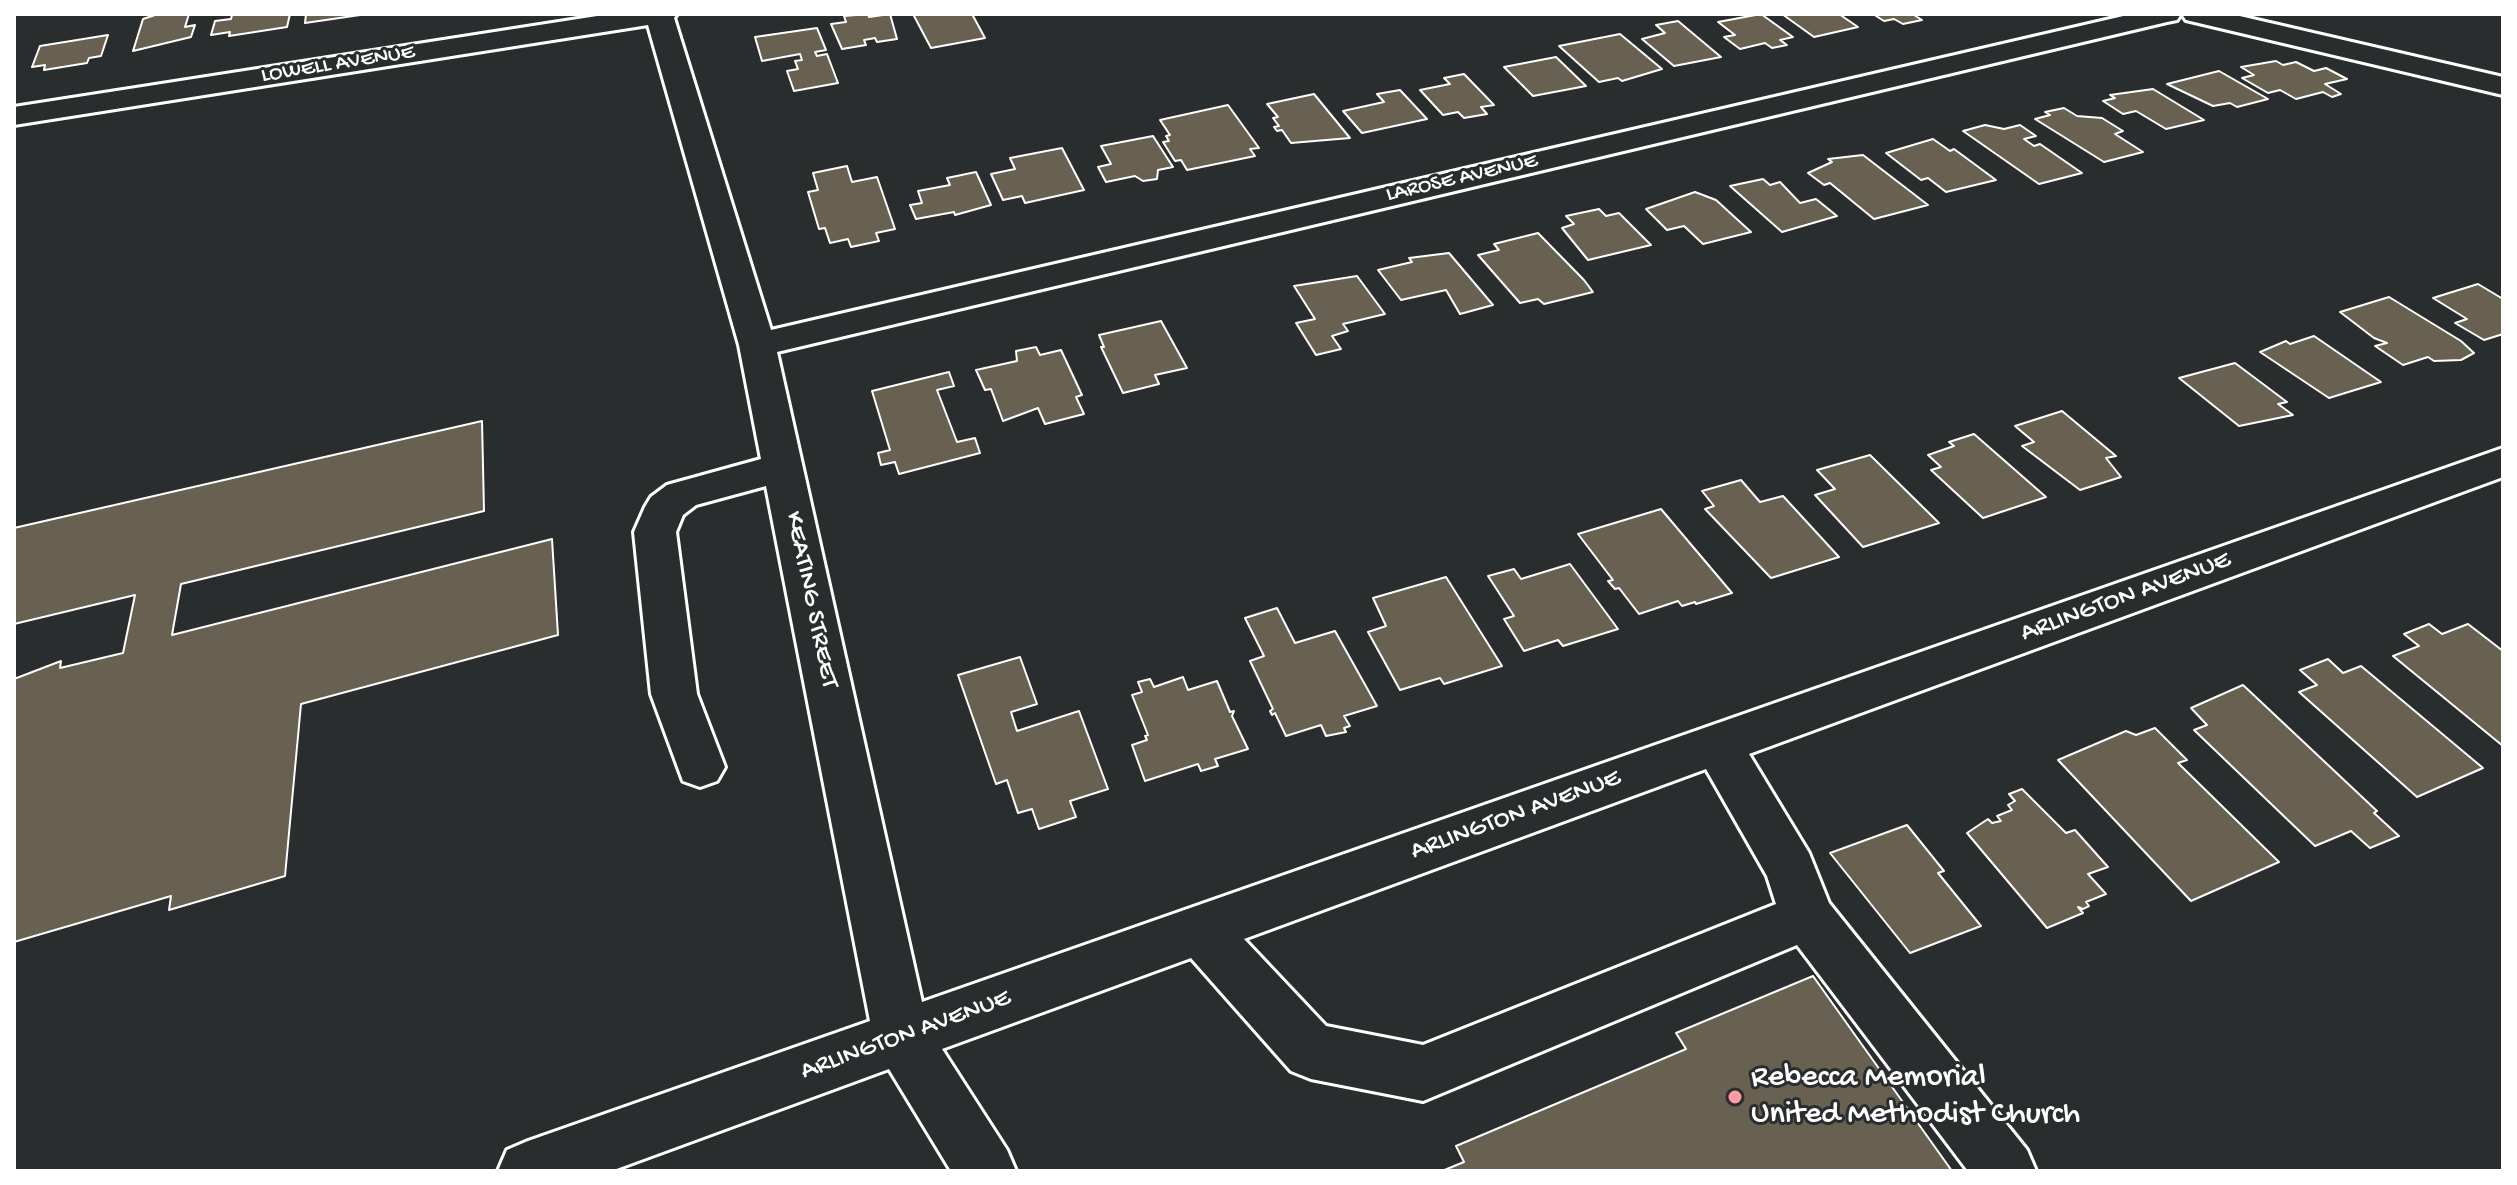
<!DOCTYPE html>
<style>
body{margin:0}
#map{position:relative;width:2517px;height:1185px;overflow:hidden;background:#2a2d2e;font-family:"Gochi Hand",sans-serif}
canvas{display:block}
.frame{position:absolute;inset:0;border:16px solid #fff;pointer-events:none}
</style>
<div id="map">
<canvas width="2517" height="1185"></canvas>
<div class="frame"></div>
</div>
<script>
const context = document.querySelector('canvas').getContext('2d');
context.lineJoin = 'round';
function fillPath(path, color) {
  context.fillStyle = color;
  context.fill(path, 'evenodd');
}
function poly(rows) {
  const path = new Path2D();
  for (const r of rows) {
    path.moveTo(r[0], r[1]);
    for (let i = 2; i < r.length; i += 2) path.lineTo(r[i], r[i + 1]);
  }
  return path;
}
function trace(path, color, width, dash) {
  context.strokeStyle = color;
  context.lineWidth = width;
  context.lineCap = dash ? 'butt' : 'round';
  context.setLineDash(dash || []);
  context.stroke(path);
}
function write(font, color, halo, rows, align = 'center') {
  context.font = font + ' "Gochi Hand",sans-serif';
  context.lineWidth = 6;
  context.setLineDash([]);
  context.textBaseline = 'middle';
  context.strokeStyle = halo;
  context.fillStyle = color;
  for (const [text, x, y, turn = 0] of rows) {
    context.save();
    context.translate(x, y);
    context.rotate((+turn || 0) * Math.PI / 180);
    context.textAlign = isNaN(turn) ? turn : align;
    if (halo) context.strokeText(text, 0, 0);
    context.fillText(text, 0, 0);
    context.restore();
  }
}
const building = poly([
 [158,14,189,14,185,27,195,25,191,37,133,51,143,19,158,14],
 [290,14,287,27,229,36,230,32,211,35,215,21,231,19,232,15,290,14],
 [306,14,367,14,305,23,306,14],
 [868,14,869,17,890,14,897,39,877,42,875,38,864,40,866,45,842,49,831,24,846,22,844,16,868,14],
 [913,14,972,14,985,38,931,48,913,14],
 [1761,14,1793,37,1780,40,1787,45,1772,48,1765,43,1740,49,1724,37,1735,35,1718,22,1761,14],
 [1782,14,1839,14,1858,27,1814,37,1782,14],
 [1873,14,1920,14,1914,15,1922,20,1903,24,1894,19,1884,21,1873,14],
 [1678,21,1721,57,1674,66,1642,39,1665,33,1656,25,1678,21],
 [817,28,826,50,815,52,817,56,827,54,838,83,794,91,787,71,798,69,795,61,802,60,800,54,762,61,755,37,817,28],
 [1620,34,1662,69,1622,81,1618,78,1599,82,1559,46,1620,34],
 [108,35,101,56,89,58,87,63,44,70,45,65,32,67,40,46,108,35],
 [1556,57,1586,86,1533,96,1504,67,1556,57],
 [2276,61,2283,65,2296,62,2314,71,2326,68,2347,79,2325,84,2341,94,2332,97,2323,92,2296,99,2280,90,2268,93,2242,78,2254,75,2241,67,2276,61],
 [2219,71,2268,99,2237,107,2230,103,2213,106,2167,84,2219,71],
 [1464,74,1494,105,1481,107,1487,114,1464,118,1458,112,1443,115,1420,90,1450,84,1444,78,1464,74],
 [2153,89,2204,120,2166,129,2136,111,2123,114,2103,101,2115,98,2110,95,2153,89],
 [1400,90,1427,119,1362,133,1343,111,1384,102,1377,94,1400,90],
 [1314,94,1350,138,1291,143,1282,130,1277,131,1274,127,1279,126,1273,118,1278,117,1267,104,1314,94],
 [1228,105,1259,148,1250,149,1255,156,1187,170,1181,160,1175,161,1163,142,1169,141,1166,136,1170,135,1160,120,1228,105],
 [2064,108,2077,116,2102,118,2123,131,2115,134,2143,152,2104,162,2035,119,2050,115,2045,112,2064,108],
 [1985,125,2004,129,2020,125,2036,136,2024,139,2034,146,2040,144,2082,173,2039,184,1963,131,1985,125],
 [1153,136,1173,167,1158,170,1157,179,1143,181,1135,176,1106,182,1098,167,1111,164,1101,146,1153,136],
 [1933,139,1950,151,1954,149,1996,180,1946,192,1928,178,1921,180,1886,153,1933,139],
 [1062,148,1084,190,1025,203,1022,196,1003,200,991,174,1015,169,1010,158,1062,148],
 [1863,155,1928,205,1874,219,1830,183,1824,185,1808,173,1832,162,1828,159,1863,155],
 [847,166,852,182,877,177,895,229,876,233,879,241,851,247,848,239,830,243,825,228,819,229,808,192,818,190,813,173,847,166],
 [976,172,991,205,955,215,954,212,916,219,910,205,922,203,918,191,950,185,947,178,976,172],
 [1763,179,1770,185,1780,182,1800,203,1816,199,1837,216,1782,232,1730,186,1763,179],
 [1695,192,1716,200,1751,232,1703,244,1684,226,1667,230,1646,209,1695,192],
 [1599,209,1606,216,1619,213,1651,245,1588,260,1562,228,1574,224,1566,216,1599,209],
 [1538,233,1584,280,1593,292,1544,304,1538,299,1520,303,1478,255,1499,250,1494,244,1538,233],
 [1449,253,1493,305,1460,314,1446,290,1401,300,1378,270,1412,262,1409,258,1449,253],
 [1357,276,1385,314,1343,324,1348,331,1332,336,1341,349,1316,355,1296,323,1315,319,1294,286,1357,276],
 [2478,284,2503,299,2503,334,2484,340,2455,323,2467,319,2433,298,2478,284],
 [2389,297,2461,341,2474,353,2461,360,2434,361,2428,357,2403,365,2375,346,2387,343,2374,338,2340,312,2389,297],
 [1161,321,1187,368,1155,375,1159,384,1123,393,1101,347,1104,347,1099,335,1161,321],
 [2314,336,2381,382,2329,398,2260,352,2286,341,2290,344,2314,336],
 [1036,347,1040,355,1061,350,1082,395,1076,397,1084,414,1045,424,1038,408,1003,421,991,389,985,390,976,370,1017,361,1016,351,1036,347],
 [2235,363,2287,402,2278,404,2293,415,2239,426,2179,378,2235,363],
 [949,372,954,386,937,390,957,442,975,438,980,453,899,474,895,462,881,465,878,453,890,450,872,391,949,372],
 [2062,411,2116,456,2106,458,2121,477,2080,490,2022,446,2034,442,2015,426,2062,411],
 [482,421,484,511,181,584,172,635,552,539,558,635,301,704,285,876,169,910,171,896,14,942,14,679,61,661,60,668,123,653,135,595,14,624,14,528,482,421],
 [1974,434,2046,497,1983,518,1931,470,1941,467,1928,455,1954,446,1949,442,1974,434],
 [1870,455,1939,523,1863,547,1815,495,1835,489,1817,470,1870,455],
 [1741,480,1760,502,1783,496,1839,557,1771,578,1705,509,1714,506,1702,491,1741,480],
 [1661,509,1732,593,1696,604,1695,602,1682,606,1678,601,1639,614,1619,588,1615,589,1608,581,1613,580,1578,534,1661,509],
 [1570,564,1618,629,1563,646,1558,640,1524,651,1504,619,1514,616,1488,576,1514,569,1521,579,1570,564],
 [1446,577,1502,666,1444,684,1440,678,1400,690,1368,632,1386,626,1373,598,1446,577],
 [1277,608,1295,643,1335,631,1377,706,1344,716,1350,726,1344,728,1346,732,1326,736,1321,725,1286,736,1275,713,1272,715,1270,711,1273,709,1250,661,1264,656,1245,618,1277,608],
 [2429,624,2442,634,2468,624,2503,651,2503,746,2393,656,2419,646,2404,634,2429,624],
 [1020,657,1037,704,1011,712,1017,731,1079,711,1108,789,1070,801,1076,817,1039,829,1032,809,1018,813,1007,780,996,784,958,675,1020,657],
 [2328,659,2343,673,2361,666,2483,768,2417,797,2299,692,2317,685,2300,670,2328,659],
 [1183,677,1188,690,1217,681,1230,712,1234,711,1232,716,1248,749,1215,759,1218,766,1201,771,1198,764,1145,781,1132,745,1147,740,1145,736,1148,735,1132,695,1142,692,1138,682,1150,679,1154,687,1183,677],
 [2243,685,2377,811,2374,813,2399,836,2370,848,2351,831,2315,846,2194,730,2207,725,2191,708,2243,685],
 [2155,728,2187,760,2178,763,2279,862,2191,901,2058,760,2126,731,2136,735,2155,728],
 [2022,789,2066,833,2075,830,2108,867,2088,874,2106,894,2086,902,2089,906,2083,909,2078,907,2083,913,2047,928,1967,833,1988,819,1992,823,2001,821,1997,816,2012,810,2008,805,2015,801,2009,794,2022,789],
 [1907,825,1944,871,1938,873,1981,926,1910,953,1830,853,1907,825],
 [1813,976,1952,1171,1442,1171,1464,1162,1456,1146,1686,1049,1676,1033,1813,976]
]);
fillPath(building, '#686050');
trace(building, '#fff', 2);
const minor = poly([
 [610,14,677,14,674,18,771,330,2132,14,2181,14,2177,20,2167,22,777,352,922,1002,2503,448,2503,477,1749,754,1809,853,1829,903,2027,1150,2036,1171,1968,1171,1797,945,1423,1101,1311,1079,1291,1071,1191,958,942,1049,1007,1150,1016,1171,951,1171,889,1069,611,1171,498,1171,507,1150,528,1141,870,1021,766,486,696,505,683,515,676,532,697,694,725,767,717,781,700,787,683,781,651,694,634,532,645,507,651,497,667,485,761,459,739,345,648,25,14,125,14,107,610,14],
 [1706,769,1767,876,1776,904,1423,1045,1326,1026,1244,939,1706,769],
 [2182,14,2231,14,2503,77,2503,95,2186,20,2182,14]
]);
trace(minor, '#fff', 6);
fillPath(minor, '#2a2d2e');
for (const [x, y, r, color] of [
 [1735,1097,8,"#ff9aa2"]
]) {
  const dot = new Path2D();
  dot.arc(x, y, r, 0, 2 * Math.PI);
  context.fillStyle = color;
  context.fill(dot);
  trace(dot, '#2a2d2e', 3);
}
write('22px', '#fff', '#2a2d2e', [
 ["LOWELL AVENUE",338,65,-9],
 ["LAROSE AVENUE",1462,179,-13]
]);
write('26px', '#fff', '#2a2d2e', [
 ["ARLINGTON AVENUE",2126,598,-20],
 ["KEATING STREET",810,600,78],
 ["ARLINGTON AVENUE",1516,816,-20],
 ["ARLINGTON AVENUE",906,1036,-20]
]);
write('32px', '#fff', '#2a2d2e', [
 ["Rebecca Memorial",1751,1079],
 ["United Methodist Church",1751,1116]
], 'left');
</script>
